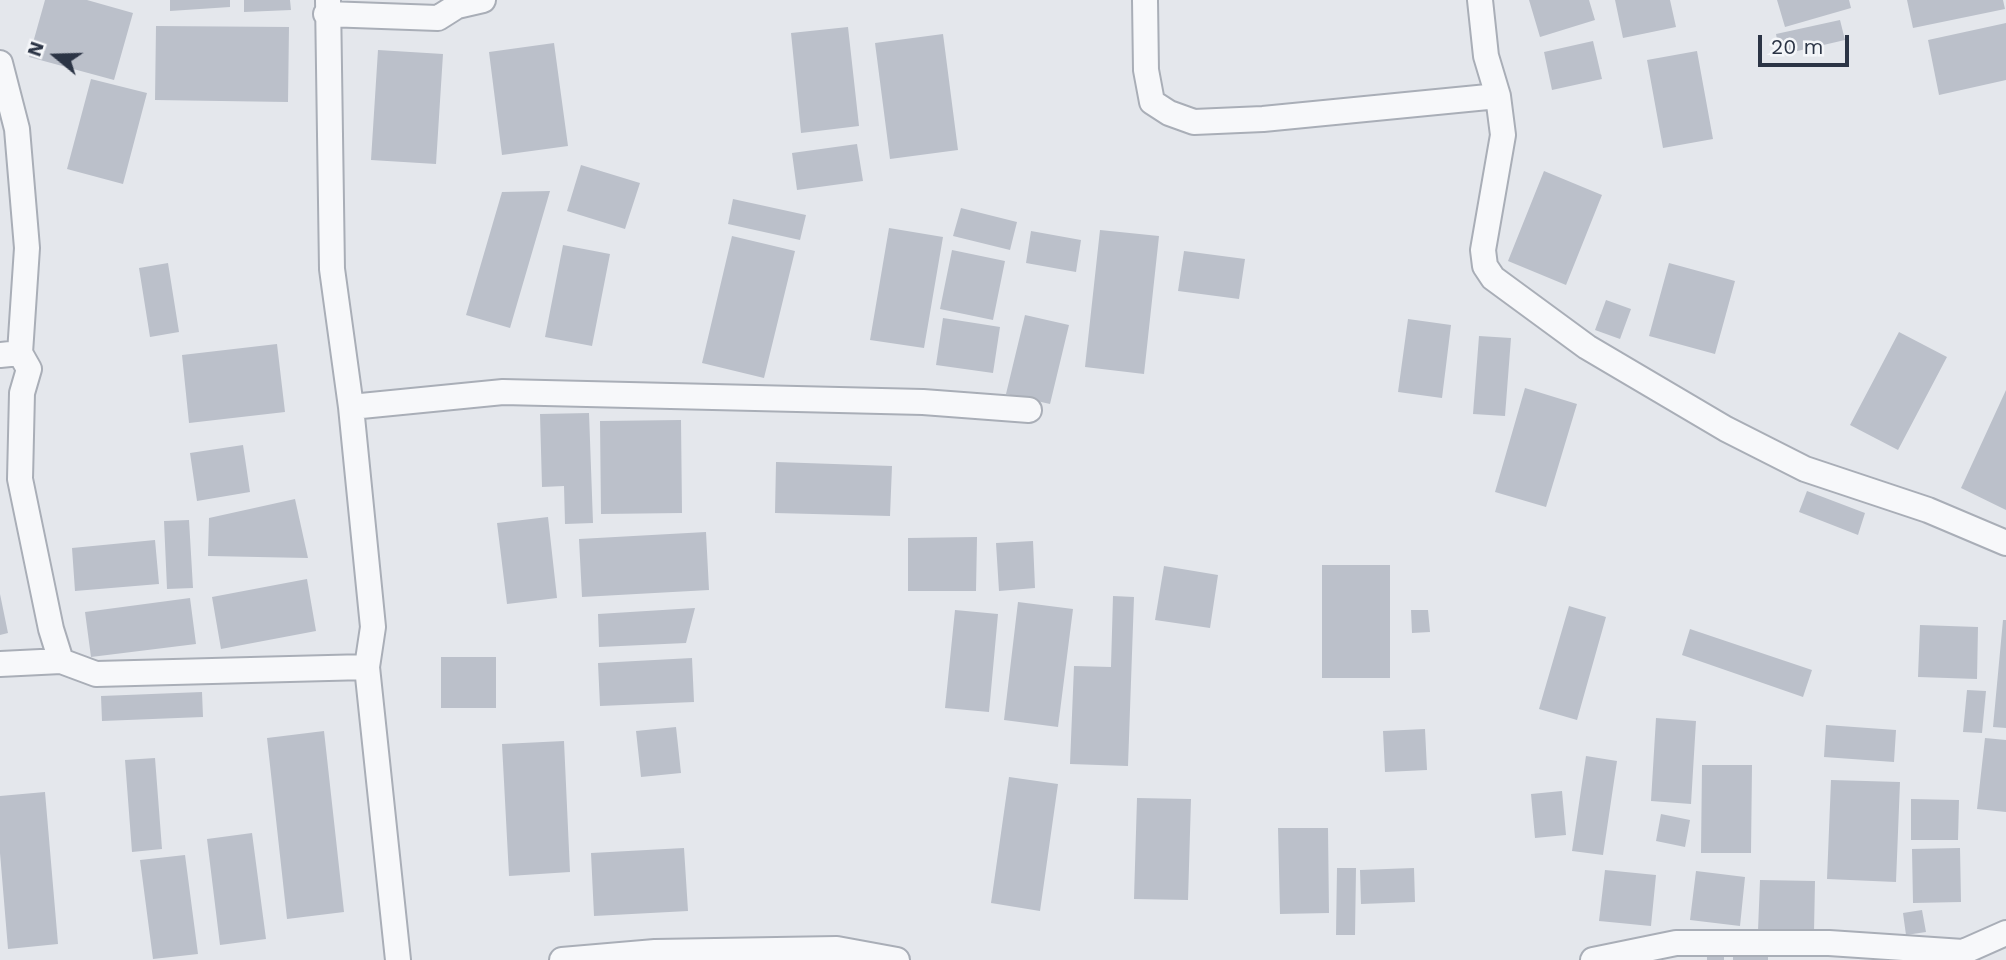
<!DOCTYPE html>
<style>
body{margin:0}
#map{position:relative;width:2006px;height:960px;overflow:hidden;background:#e4e7ec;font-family:"Work Sans",sans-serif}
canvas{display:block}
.north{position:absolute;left:21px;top:21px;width:70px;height:70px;-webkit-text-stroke:5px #f4f6f9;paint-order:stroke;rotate:289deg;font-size:19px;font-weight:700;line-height:28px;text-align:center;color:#2b3445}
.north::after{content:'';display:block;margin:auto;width:24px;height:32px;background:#2b3445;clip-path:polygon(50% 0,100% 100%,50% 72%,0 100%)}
.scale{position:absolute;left:1758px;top:35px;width:91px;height:32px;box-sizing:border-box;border:4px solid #2b3445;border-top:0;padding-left:9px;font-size:21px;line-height:24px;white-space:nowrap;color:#2b3445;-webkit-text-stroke:5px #f4f6f9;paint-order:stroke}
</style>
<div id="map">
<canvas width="2006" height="960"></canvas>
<div class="north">N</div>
<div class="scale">20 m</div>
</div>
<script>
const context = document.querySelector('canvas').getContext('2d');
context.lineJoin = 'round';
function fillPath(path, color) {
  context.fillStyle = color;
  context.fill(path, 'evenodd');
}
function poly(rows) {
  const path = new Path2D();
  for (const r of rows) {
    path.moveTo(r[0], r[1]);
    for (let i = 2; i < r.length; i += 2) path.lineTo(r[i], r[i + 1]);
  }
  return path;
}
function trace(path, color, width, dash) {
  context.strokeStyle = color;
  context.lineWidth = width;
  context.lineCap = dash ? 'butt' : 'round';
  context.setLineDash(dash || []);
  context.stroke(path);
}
fillPath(poly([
 [45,0,87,0,133,13,114,80,29,57],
 [170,0,230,0,230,7,170,11],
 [244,0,290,0,291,10,244,12],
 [1529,0,1589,0,1595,20,1540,37],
 [1615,0,1670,0,1676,27,1623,38],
 [1777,0,1849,0,1851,8,1785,27],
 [1907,0,2003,0,2005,9,1913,28],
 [1840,20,1845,40,1780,55,1776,34],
 [2006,23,2006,80,1939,95,1928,40],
 [156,26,289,27,288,102,155,100],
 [848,27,859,126,801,133,791,33],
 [943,34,958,150,890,159,875,43],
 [1593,41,1602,79,1552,90,1544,52],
 [554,43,568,146,502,155,489,52],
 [378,50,443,54,436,164,371,160],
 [1697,51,1713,139,1663,148,1647,60],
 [91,79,147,93,123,184,67,169],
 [857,144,863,181,797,190,792,153],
 [581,165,640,183,625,229,567,211],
 [1544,171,1602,195,1566,285,1508,261],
 [550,191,510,328,466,315,502,192],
 [733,199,806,215,800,240,728,224],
 [961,208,1017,222,1010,250,953,236],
 [889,228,943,237,924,348,870,340],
 [1100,230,1159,236,1144,374,1085,367],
 [1031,231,1081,240,1076,272,1026,263],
 [732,236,795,251,764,378,702,363],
 [563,245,610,254,592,346,545,337],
 [952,250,1005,261,993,320,940,309],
 [1184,251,1245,259,1239,299,1178,291],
 [168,263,179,332,150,337,139,268],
 [1669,263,1735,281,1715,354,1649,336],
 [1606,300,1631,309,1620,339,1595,330],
 [1025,315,1069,325,1050,404,1006,394],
 [943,318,1000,327,993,373,936,365],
 [1408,319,1451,325,1442,398,1398,392],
 [1899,332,1947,357,1898,450,1850,425],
 [1479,336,1511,338,1505,416,1473,414],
 [277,344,285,412,189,423,182,355],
 [1525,388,1577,404,1546,507,1495,492],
 [2006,390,2006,510,1961,488],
 [589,413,593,523,565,524,564,486,542,487,540,414],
 [681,420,682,513,601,514,600,421],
 [243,445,250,492,197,501,190,453],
 [776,462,892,466,890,516,775,513],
 [1807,491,1865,513,1858,535,1799,512],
 [295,499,308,558,208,556,209,518],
 [548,517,557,598,507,604,497,523],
 [189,520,193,588,167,589,164,521],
 [706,532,709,590,582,597,579,539],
 [977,537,976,591,908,591,908,538],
 [155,540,159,584,75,591,72,548],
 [1033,541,1035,588,999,591,996,543],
 [1322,565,1390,565,1390,678,1322,678],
 [1164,566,1218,575,1210,628,1155,620],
 [307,579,316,631,221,649,212,597],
 [0,594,8,633,0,635],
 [1113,596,1134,597,1128,766,1070,764,1074,666,1111,667],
 [190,598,196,644,91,657,85,612],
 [1018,602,1073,609,1058,727,1004,720],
 [1569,606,1606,617,1577,720,1539,709],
 [695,608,686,643,599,647,598,614],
 [955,610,998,614,989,712,945,708],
 [1411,610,1428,610,1430,632,1412,633],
 [2003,620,2006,620,2006,728,1993,727],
 [1920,625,1978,627,1977,679,1918,677],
 [1690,629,1812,670,1803,697,1682,655],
 [441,657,496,657,496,708,441,708],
 [692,658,694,702,600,706,598,663],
 [1967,690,1986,691,1982,733,1963,732],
 [202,692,203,717,102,721,101,696],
 [1656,718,1696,721,1691,804,1651,801],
 [1826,725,1896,730,1894,762,1824,757],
 [676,727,681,773,641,777,636,731],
 [1425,729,1427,770,1385,772,1383,731],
 [324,731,344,912,287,919,267,738],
 [1985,738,2006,740,2006,812,1977,809],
 [564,741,570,872,509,876,502,744],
 [1586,756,1617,761,1603,855,1572,851],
 [155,758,162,849,132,852,125,760],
 [1702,765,1752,765,1751,853,1701,853],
 [1009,777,1058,784,1040,911,991,903],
 [1831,780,1900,782,1896,882,1827,879],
 [1562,791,1566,835,1535,838,1531,794],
 [45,792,58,944,8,949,0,853,0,796],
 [1137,798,1191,799,1188,900,1134,899],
 [1911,799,1959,800,1958,840,1911,840],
 [1661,814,1690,820,1685,847,1656,841],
 [1278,828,1328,828,1329,913,1280,914],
 [252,833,266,939,220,945,207,839],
 [684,848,688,911,594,916,591,853],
 [1960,848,1961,902,1913,903,1912,849],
 [185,855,198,954,153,959,140,860],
 [1337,868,1356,868,1355,935,1336,935],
 [1414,868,1415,902,1361,904,1360,870],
 [1605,870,1656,875,1651,926,1599,921],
 [1696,871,1745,877,1740,926,1690,920],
 [1760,880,1815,881,1814,932,1758,931],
 [1922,910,1926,932,1906,935,1903,913],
 [1707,955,1724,955,1724,960,1707,960],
 [1733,955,1768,955,1768,960,1733,960]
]), '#bbc0ca');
const street = poly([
 [328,0,332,269,351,407,373,627,367,667,398,960],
 [1145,0,1146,70,1152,102,1169,113,1194,122,1263,119,1498,96],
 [1480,0,1486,56,1498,96,1503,135,1483,250,1485,266,1493,278,1587,347,1726,429,1805,469,1928,510,2006,543],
 [326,14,438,18,457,6,483,0],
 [0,63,17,129,27,248,20,353],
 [0,355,20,353,29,369,22,393,20,479,51,629,61,661,96,674,367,667],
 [351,407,503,392,923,402,1029,410],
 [0,664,61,661],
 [562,960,655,952,837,949,897,960],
 [1593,960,1676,943,1829,943,1963,952,2006,933]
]);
trace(street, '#a9aeb7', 28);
trace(street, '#f7f8fa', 24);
</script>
